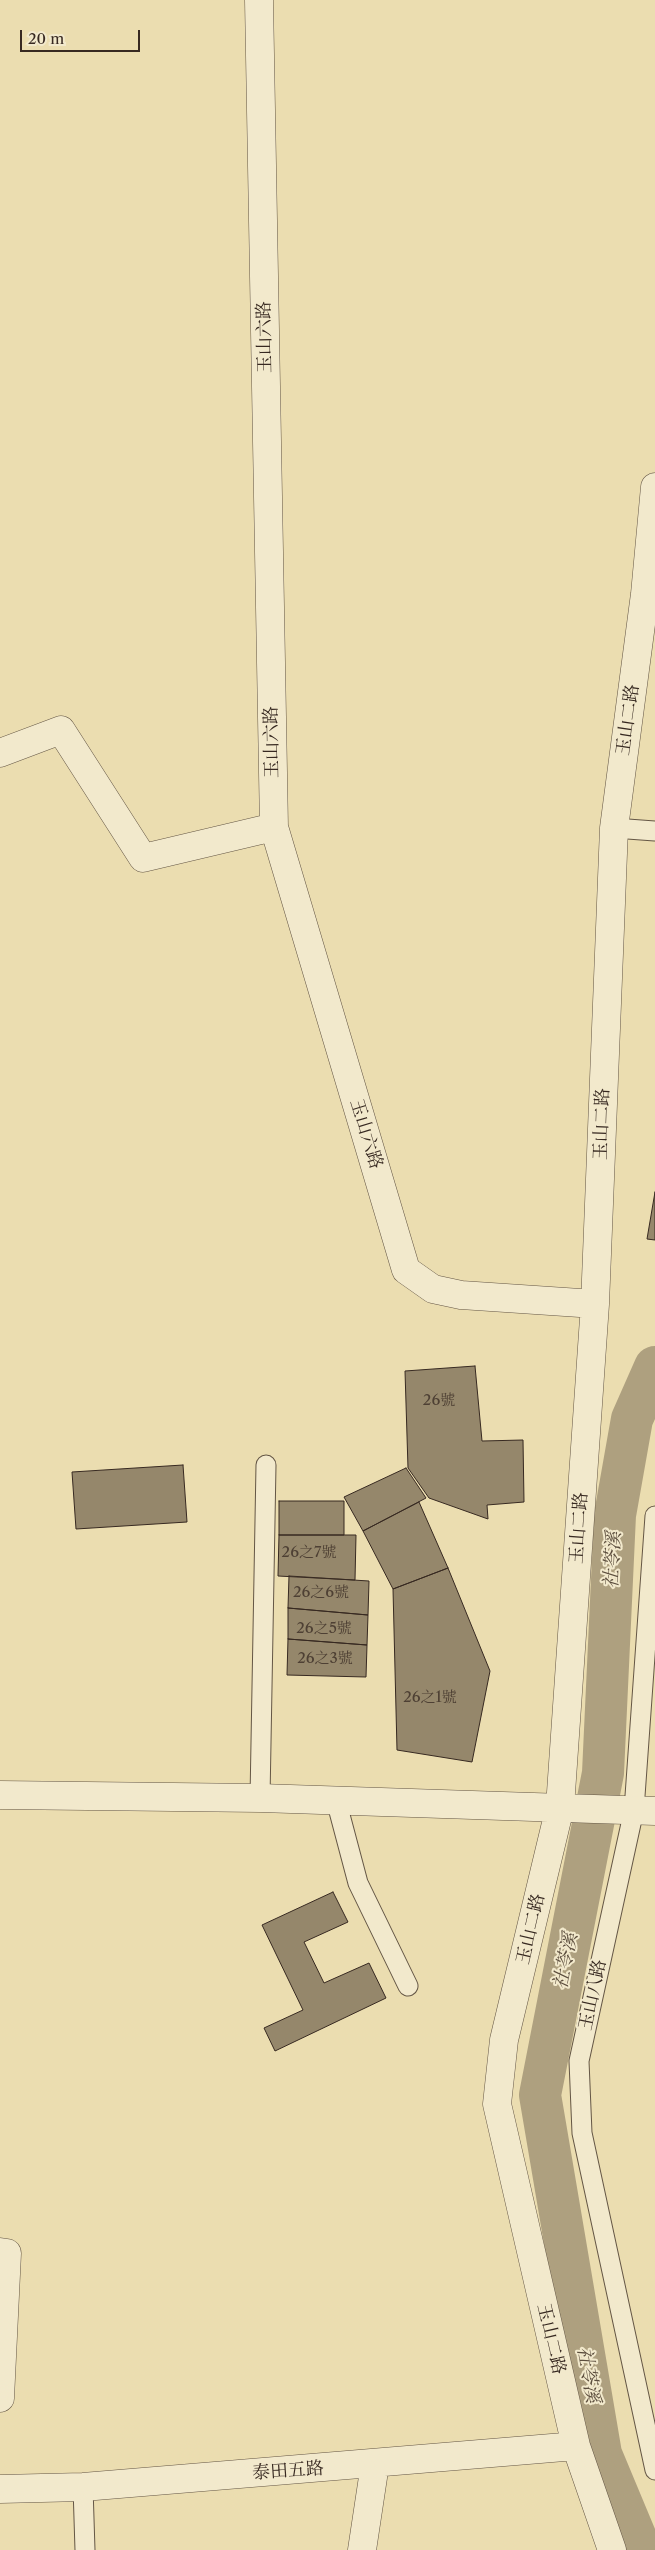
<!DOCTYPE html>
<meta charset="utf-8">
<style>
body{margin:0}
#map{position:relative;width:655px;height:2550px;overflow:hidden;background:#ebddb0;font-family:"Libre Caslon Text",serif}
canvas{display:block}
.scale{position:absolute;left:20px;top:30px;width:120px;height:22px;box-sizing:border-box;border:2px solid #372921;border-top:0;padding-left:6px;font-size:15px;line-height:18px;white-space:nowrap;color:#372921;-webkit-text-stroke:4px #f2e9cc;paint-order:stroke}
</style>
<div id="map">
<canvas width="655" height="2550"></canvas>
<div class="scale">20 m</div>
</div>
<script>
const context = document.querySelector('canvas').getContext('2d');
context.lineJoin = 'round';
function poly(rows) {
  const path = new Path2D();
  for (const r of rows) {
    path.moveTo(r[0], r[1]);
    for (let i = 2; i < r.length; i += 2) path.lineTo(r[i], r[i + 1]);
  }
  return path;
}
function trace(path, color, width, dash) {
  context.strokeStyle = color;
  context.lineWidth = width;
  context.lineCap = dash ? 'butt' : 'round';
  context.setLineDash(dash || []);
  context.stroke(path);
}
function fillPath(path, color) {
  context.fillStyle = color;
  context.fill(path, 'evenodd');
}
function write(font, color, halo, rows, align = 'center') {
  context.font = font + ' "Libre Caslon Text","Noto Serif TC",serif';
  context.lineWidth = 4;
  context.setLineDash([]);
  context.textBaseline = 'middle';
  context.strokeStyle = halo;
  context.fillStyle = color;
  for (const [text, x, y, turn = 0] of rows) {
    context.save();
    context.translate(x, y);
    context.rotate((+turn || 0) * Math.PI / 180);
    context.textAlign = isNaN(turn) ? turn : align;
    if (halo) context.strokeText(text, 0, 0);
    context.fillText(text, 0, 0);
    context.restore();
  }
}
trace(poly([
 [641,2550,601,2454,540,2095,603,1773,615,1515,632,1419,655,1367]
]), '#aea07f', 42);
const building = poly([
 [655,1192,655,1240,647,1239,655,1192],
 [475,1366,482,1441,523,1440,524,1502,487,1505,488,1519,429,1498,408,1468,405,1371,475,1366],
 [183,1465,187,1522,76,1529,72,1472,183,1465],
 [406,1468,426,1498,363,1531,344,1497,406,1468],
 [279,1501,344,1501,344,1535,279,1535,279,1501],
 [419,1502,448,1568,393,1589,363,1531,419,1502],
 [279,1535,356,1535,355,1580,278,1576,279,1535],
 [448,1568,490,1671,472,1762,397,1750,393,1589,448,1568],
 [289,1576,369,1581,368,1615,288,1608,289,1576],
 [288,1608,368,1615,367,1645,288,1639,288,1608],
 [288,1639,367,1645,366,1677,287,1675,288,1639],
 [333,1892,348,1922,304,1942,324,1983,369,1963,386,1998,275,2051,264,2028,303,2010,262,1925,333,1892]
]);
fillPath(building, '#95876b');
trace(building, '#372921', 1);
const service = poly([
 [614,828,655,831],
 [655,1516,634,1810,579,2061,582,2133,655,2470],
 [260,1798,266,1465],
 [336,1800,358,1883,408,1986],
 [83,2487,85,2550]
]);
const minor = poly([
 [259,0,274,827,406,1270,433,1289,461,1295,595,1304],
 [0,753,61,730,143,858,274,827],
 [0,1795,260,1798,655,1811],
 [0,2252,7,2253,0,2398],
 [0,2489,83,2487,576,2446],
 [362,2550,375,2464],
 [612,2550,576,2446,497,2104,504,2040,560,1807,595,1304,614,828,645,594,655,487]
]);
trace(service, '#645645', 21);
trace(minor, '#645645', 29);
trace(service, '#f2e9cc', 19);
trace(minor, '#f2e9cc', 28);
write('15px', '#4e4034', null, [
 ["26號",439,1401],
 ["26之7號",309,1553],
 ["26之6號",321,1593],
 ["26之5號",324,1629],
 ["26之3號",325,1659],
 ["26之1號",430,1698]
]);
write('18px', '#372921', '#f2e9cc', [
 ["玉山六路",265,337,-91],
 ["玉山二路",628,720,-82],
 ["玉山六路",272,742,-91],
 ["玉山二路",602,1124,-88],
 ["玉山六路",366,1134,73],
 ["玉山二路",579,1528,-86],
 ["玉山二路",531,1929,-77],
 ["玉山八路",593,1995,-78],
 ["玉山二路",551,2339,77],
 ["泰田五路",288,2471,-4]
]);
write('italic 19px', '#5b4d3d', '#f2e9cc', [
 ["社苓溪",613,1560,-87],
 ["社苓溪",566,1961,-79],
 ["社苓溪",588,2375,80]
]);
</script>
